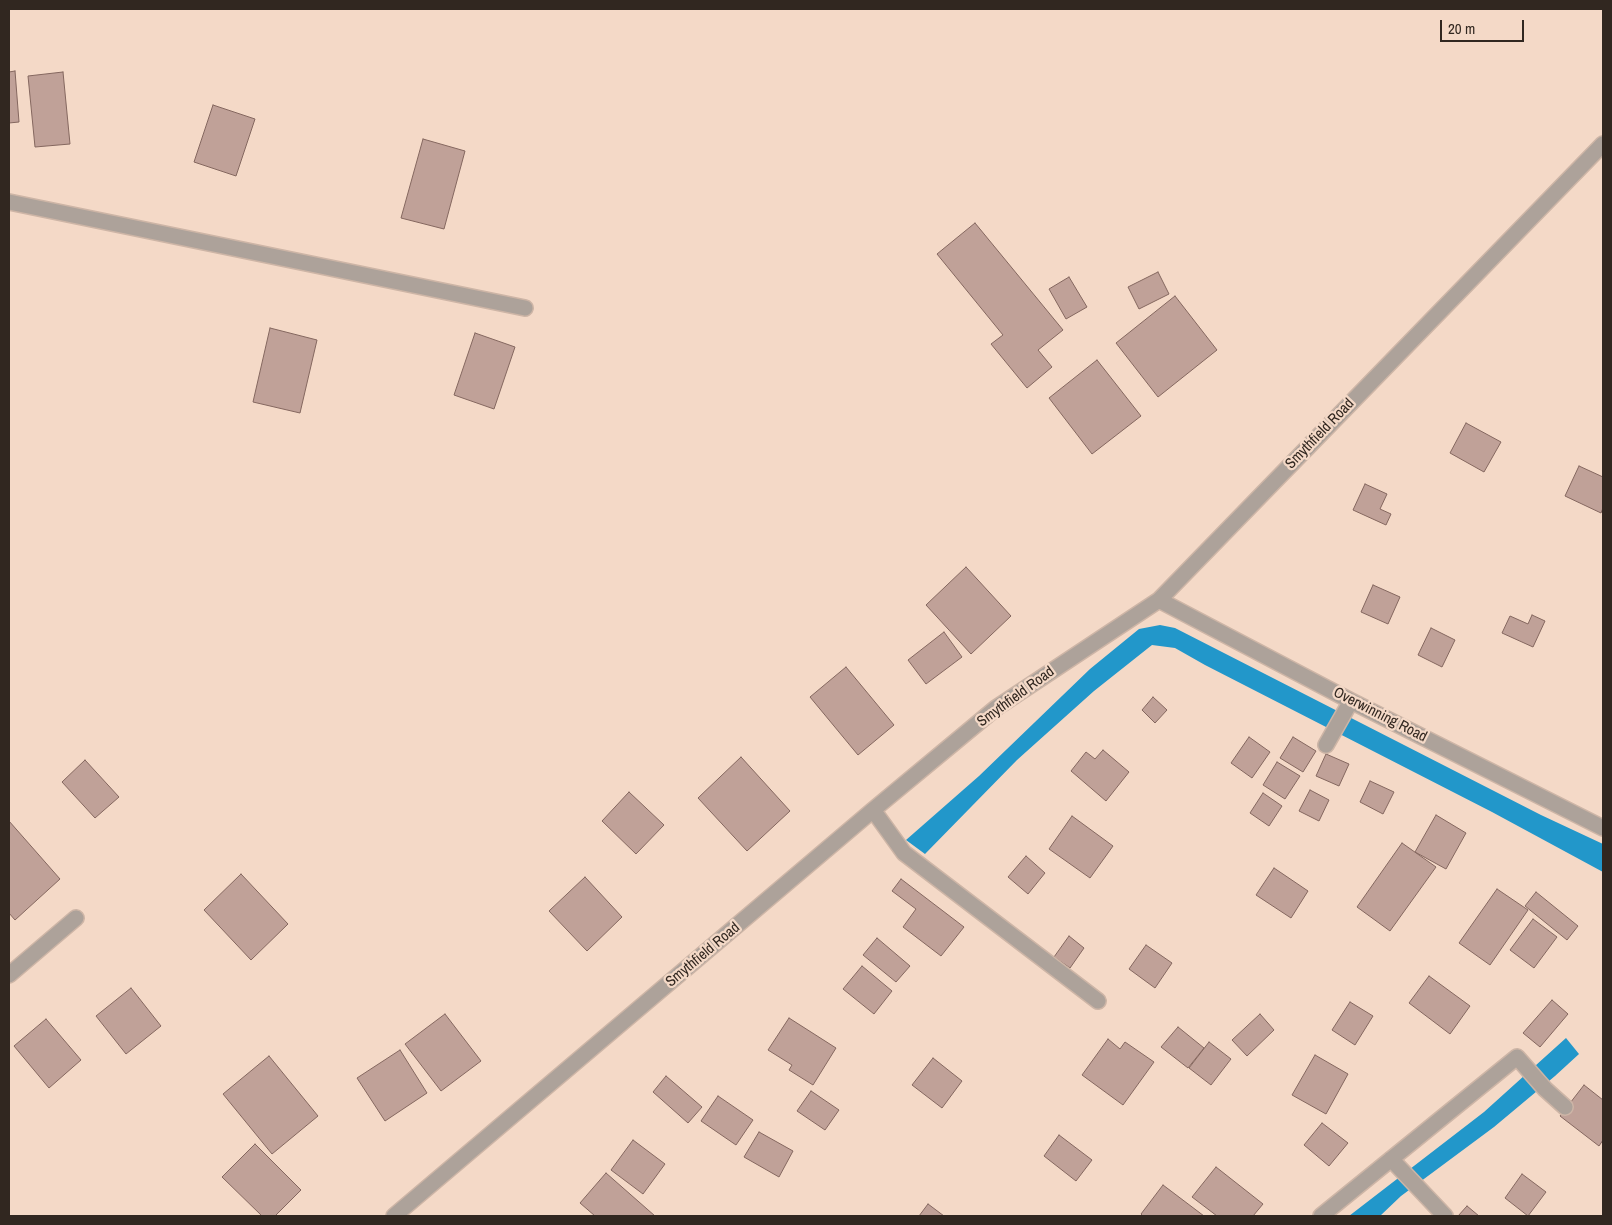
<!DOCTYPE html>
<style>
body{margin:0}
#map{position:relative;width:1612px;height:1225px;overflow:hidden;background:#f4d9c7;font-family:"Archivo Narrow",sans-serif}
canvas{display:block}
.frame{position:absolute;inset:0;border:10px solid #312720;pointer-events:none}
.scale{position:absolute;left:1440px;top:20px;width:84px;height:22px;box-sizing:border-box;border:2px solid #312720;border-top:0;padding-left:6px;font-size:15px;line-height:18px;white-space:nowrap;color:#312720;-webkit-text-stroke:4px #f4d9c7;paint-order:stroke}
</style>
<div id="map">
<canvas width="1612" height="1225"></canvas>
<div class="frame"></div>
<div class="scale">20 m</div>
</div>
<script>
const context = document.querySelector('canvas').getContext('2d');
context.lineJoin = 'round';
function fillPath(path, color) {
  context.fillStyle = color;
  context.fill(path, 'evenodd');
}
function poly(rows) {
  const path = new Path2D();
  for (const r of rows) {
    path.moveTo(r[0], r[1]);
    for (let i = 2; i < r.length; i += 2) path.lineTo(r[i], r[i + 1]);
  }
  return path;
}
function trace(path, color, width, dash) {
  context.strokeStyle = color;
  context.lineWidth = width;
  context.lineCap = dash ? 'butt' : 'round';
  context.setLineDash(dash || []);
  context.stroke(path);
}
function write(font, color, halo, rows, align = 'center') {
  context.font = font + ' "Archivo Narrow",sans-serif';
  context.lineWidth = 4.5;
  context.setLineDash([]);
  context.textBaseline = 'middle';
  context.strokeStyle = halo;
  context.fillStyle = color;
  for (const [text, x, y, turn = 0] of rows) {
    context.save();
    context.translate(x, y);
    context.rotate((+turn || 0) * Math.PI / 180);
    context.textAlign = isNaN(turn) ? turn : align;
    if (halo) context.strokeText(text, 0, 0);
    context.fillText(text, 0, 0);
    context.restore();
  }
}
fillPath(poly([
 [1160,625,1175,628,1541,815,1603,844,1603,872,1492,812,1205,665,1175,648,1152,645,1094,691,1017,760,925,854,906,840,979,776,1090,669,1139,629],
 [1566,1038,1579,1054,1555,1076,1494,1127,1401,1196,1380,1216,1349,1216,1484,1112]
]), '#2297ca');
const building = poly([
 [15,71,19,122,9,123,9,72,15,71],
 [63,72,70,144,35,147,28,76,63,72],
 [213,105,255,119,236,176,194,162,213,105],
 [423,139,465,151,444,229,401,218,423,139],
 [975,223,1063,330,1038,350,1052,367,1027,388,991,344,1003,335,937,254,975,223],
 [1158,272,1169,294,1139,309,1128,287,1158,272],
 [1069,277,1087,307,1066,319,1049,289,1069,277],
 [1175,296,1217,350,1158,397,1116,343,1175,296],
 [270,328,317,340,300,413,253,402,270,328],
 [475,333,515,347,494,409,454,395,475,333],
 [1097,360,1141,416,1092,454,1049,398,1097,360],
 [1466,423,1501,442,1484,472,1450,453,1466,423],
 [1579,466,1603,477,1603,508,1601,513,1565,496,1579,466],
 [1365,484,1387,494,1380,509,1391,514,1386,525,1353,510,1365,484],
 [966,567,1011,616,971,654,926,605,966,567],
 [1373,585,1400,597,1388,624,1361,612,1373,585],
 [1532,615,1545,621,1533,647,1502,633,1510,616,1528,624,1532,615],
 [1431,628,1455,640,1442,667,1418,655,1431,628],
 [944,632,962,657,926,684,908,660,944,632],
 [846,667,894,725,858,755,810,697,846,667],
 [1153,697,1167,710,1155,723,1142,710,1153,697],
 [1249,737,1270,752,1252,778,1231,763,1249,737],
 [1293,737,1316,751,1303,772,1280,758,1293,737],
 [1103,750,1129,772,1106,801,1071,771,1086,752,1095,759,1103,750],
 [1326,754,1349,764,1339,786,1316,776,1326,754],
 [741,757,790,811,747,851,698,798,741,757],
 [85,760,119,797,95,818,62,782,85,760],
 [1277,762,1300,776,1285,799,1263,785,1277,762],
 [1370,781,1394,792,1383,814,1360,802,1370,781],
 [1310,790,1329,800,1319,821,1299,811,1310,790],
 [629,792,664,825,636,854,602,821,629,792],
 [1263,793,1282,806,1269,826,1250,813,1263,793],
 [1436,815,1466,833,1446,869,1415,852,1436,815],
 [1072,816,1113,846,1090,878,1049,849,1072,816],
 [9,821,60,879,15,920,9,913,9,821],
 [1402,843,1436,867,1390,931,1357,907,1402,843],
 [1026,856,1045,873,1028,894,1008,877,1026,856],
 [1274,868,1308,891,1291,918,1256,895,1274,868],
 [241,874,288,924,251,960,204,910,241,874],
 [585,877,622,917,587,951,549,911,585,877],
 [901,879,964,927,941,956,903,927,916,909,892,891,901,879],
 [1497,889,1528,910,1490,965,1459,943,1497,889],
 [1536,892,1578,926,1567,940,1525,906,1536,892],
 [1533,919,1557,937,1534,968,1510,950,1533,919],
 [1069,936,1084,948,1070,968,1054,957,1069,936],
 [877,938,910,966,896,982,863,955,877,938],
 [1146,945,1172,963,1155,988,1129,969,1146,945],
 [862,966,892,991,874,1014,843,989,862,966],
 [1429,976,1470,1006,1450,1034,1409,1003,1429,976],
 [131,988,161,1026,126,1054,96,1016,131,988],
 [1552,1000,1568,1014,1540,1047,1523,1033,1552,1000],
 [1350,1002,1373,1016,1355,1045,1332,1030,1350,1002],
 [445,1014,481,1061,441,1091,405,1044,445,1014],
 [1260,1014,1274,1030,1247,1056,1232,1040,1260,1014],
 [789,1018,836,1048,813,1085,789,1070,792,1065,768,1050,789,1018],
 [46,1019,81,1060,49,1088,14,1046,46,1019],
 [1178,1027,1204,1048,1188,1068,1161,1047,1178,1027],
 [1108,1039,1120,1049,1125,1042,1154,1062,1123,1105,1082,1075,1108,1039],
 [1209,1042,1231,1059,1211,1085,1189,1068,1209,1042],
 [400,1050,427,1093,385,1121,357,1078,400,1050],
 [1315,1055,1348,1074,1326,1114,1292,1095,1315,1055],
 [269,1056,318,1116,272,1154,223,1094,269,1056],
 [933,1058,962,1081,942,1108,912,1085,933,1058],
 [666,1076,702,1107,688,1123,653,1092,666,1076],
 [1584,1085,1603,1100,1603,1140,1599,1146,1560,1116,1584,1085],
 [811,1091,839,1110,825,1130,797,1111,811,1091],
 [718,1096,753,1120,736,1145,701,1121,718,1096],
 [1322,1123,1348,1143,1329,1166,1304,1145,1322,1123],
 [759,1132,793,1151,779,1177,744,1157,759,1132],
 [1059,1135,1092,1160,1076,1181,1044,1156,1059,1135],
 [633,1140,665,1164,643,1194,611,1170,633,1140],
 [255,1144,301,1190,275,1216,262,1216,222,1177,255,1144],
 [1216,1167,1263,1204,1253,1216,1217,1216,1192,1197,1216,1167],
 [606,1173,655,1216,595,1216,580,1203,606,1173],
 [1522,1174,1546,1192,1528,1216,1505,1198,1522,1174],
 [1163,1185,1204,1216,1143,1216,1141,1214,1163,1185],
 [928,1204,944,1216,919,1216,928,1204],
 [1467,1206,1479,1216,1458,1216,1467,1206]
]);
fillPath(building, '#c0a198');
trace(building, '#84675f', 1);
const minor = poly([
 [9,202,525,308],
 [1159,600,1351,701,1603,828],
 [1326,745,1351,701],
 [873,810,904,853,1098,1001],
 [9,975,76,918],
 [1391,1159,1445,1216],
 [394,1216,873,810,996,708,1159,600,1603,144],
 [1321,1216,1517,1057,1545,1089,1565,1107]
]);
trace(minor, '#cdb5a6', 18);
trace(minor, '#ada29a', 15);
write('15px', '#312720', '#f4d9c7', [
 ["Smythfield Road",1320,434,-46],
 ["Smythfield Road",1016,697,-36],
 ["Overwinning Road",1380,715,27],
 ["Smythfield Road",703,955,-40]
]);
</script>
